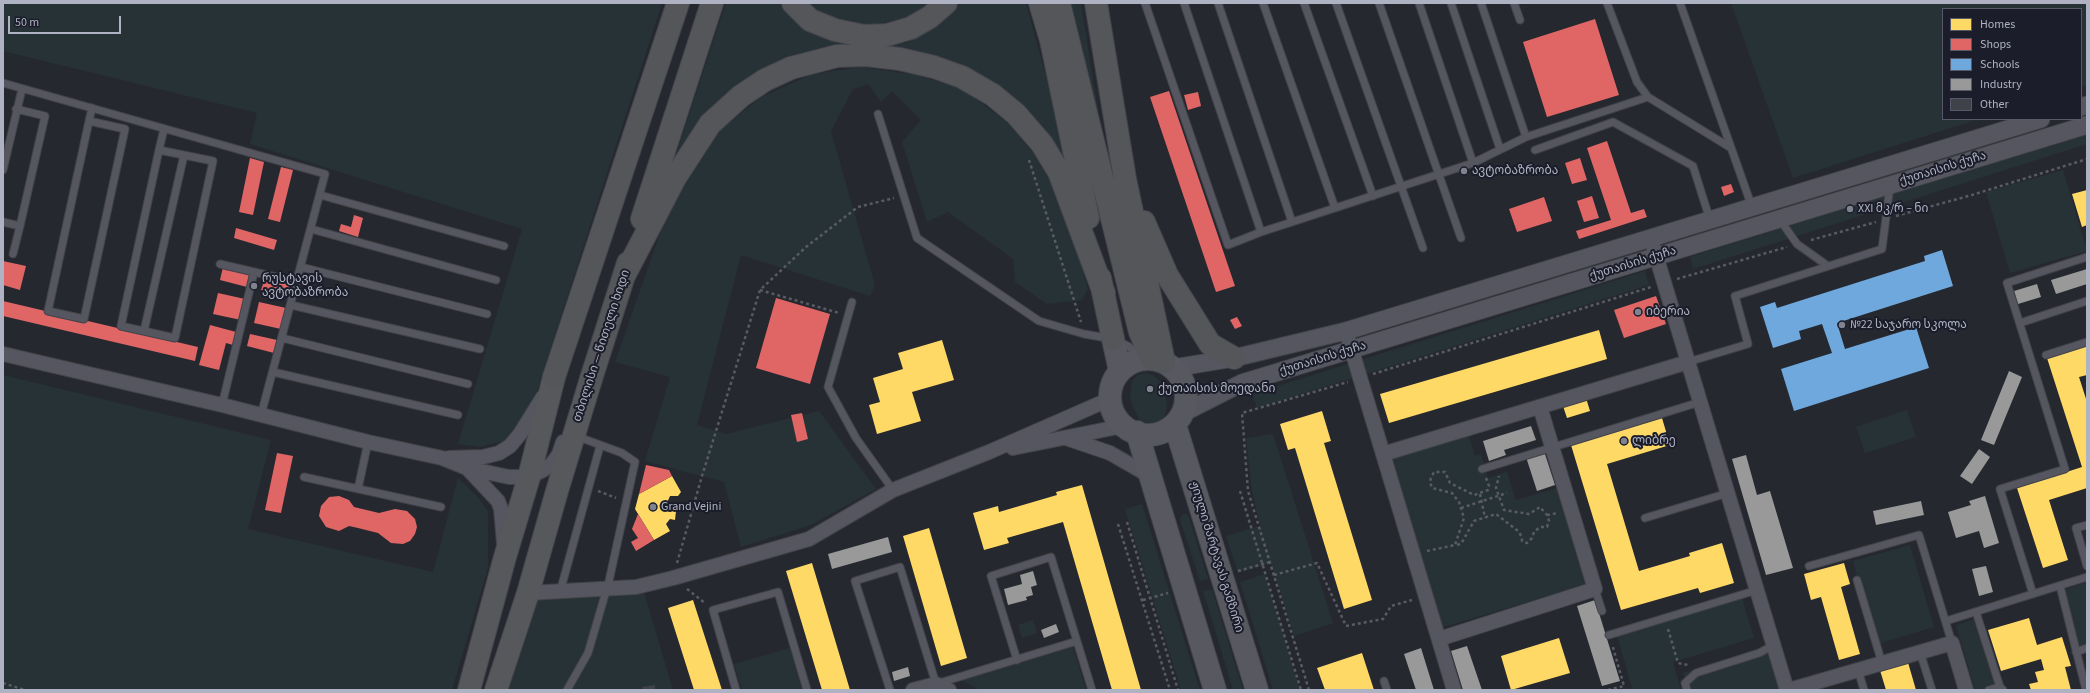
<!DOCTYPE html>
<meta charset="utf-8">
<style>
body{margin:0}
#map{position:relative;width:2090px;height:693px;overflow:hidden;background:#262830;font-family:"Source Sans 3",sans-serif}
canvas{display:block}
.frame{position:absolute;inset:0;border:4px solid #afb2c2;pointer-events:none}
.legend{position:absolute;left:1942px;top:8px;width:140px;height:112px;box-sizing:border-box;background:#1b1d2a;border:1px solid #565967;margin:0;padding:5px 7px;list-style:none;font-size:12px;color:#afb2c2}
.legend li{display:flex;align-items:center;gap:8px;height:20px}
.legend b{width:20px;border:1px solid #565967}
.scale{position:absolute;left:8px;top:16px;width:113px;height:18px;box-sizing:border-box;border:2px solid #afb2c2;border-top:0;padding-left:5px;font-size:12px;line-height:14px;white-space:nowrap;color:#afb2c2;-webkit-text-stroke:3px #1b1d2a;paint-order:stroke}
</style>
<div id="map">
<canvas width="2090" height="693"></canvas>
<div class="frame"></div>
<ul class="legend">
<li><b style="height:11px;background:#ffd966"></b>Homes</li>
<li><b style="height:11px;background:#e06666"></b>Shops</li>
<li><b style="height:11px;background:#6fa8dc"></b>Schools</li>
<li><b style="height:11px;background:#999"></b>Industry</li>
<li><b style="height:11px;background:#404249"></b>Other</li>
</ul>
<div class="scale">50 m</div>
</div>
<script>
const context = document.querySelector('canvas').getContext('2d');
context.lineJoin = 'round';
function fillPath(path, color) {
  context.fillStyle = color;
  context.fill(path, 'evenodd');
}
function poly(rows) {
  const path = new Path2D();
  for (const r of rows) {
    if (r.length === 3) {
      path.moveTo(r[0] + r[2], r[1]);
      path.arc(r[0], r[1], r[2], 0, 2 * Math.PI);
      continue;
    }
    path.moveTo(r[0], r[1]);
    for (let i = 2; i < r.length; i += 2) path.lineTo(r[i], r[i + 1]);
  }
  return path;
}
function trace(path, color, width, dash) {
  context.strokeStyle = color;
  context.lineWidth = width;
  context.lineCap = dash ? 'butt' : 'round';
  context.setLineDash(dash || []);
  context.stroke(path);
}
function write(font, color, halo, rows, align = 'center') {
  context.font = font + ' "Source Sans 3","Noto Sans Georgian",sans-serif';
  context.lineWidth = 4;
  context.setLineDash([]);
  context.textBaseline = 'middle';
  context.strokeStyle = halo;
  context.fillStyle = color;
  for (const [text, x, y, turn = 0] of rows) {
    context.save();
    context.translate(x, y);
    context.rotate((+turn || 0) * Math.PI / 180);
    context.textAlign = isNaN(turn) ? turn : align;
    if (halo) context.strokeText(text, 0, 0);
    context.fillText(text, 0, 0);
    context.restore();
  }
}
fillPath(poly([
 [3,3,662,3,532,406,507,440,480,447,458,444,522,229,250,144,257,113,3,51],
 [726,3,779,3,796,20,828,40,858,47,906,43,938,25,960,3,1026,3,1072,171,973,73,819,54,704,120,675,157],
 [801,3,937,3,933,7,903,19,871,25,840,23],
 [1067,3,1081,3,1101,130],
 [1731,3,2087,3,2087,85,2081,87,2081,9,1943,9,1943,119,1979,119,1793,178],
 [861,67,916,75,962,89,1011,125,1045,167,1068,220,1088,289,1082,300,1047,304,1015,282,1013,259,948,212,927,222,902,142,921,120,892,91,881,102,868,84,853,89,831,131,875,285,870,296,741,255,697,425,726,434,819,411,876,489,811,525,741,547,724,482,645,461,670,377,615,362,671,202,689,168,719,131,761,97,812,74],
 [2087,132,2087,144,1693,269,1690,257],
 [2063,170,2087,251,2010,273,1986,192],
 [1645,271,1649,285,1257,408,1252,394],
 [1145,373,1153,375,1159,380,1164,391,1167,403,1165,420,1160,425,1152,428,1144,426,1139,420,1130,399,1132,381,1138,375],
 [3,375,271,440,248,529,433,572,458,478,477,496,488,511,488,568,452,690,3,690],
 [1907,410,1916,437,1865,453,1856,427],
 [1468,433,1475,456,1481,454,1488,478,1507,472,1516,500,1557,488,1586,585,1443,627,1391,456],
 [1273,434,1333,623,1294,636,1271,563,1238,573,1226,536,1260,526,1252,491,1246,438],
 [1142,504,1200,690,1181,690,1125,509],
 [1185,513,1189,517,1208,579,1200,581,1180,520,1180,517],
 [1910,545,1934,627,1877,644,1853,561],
 [1265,574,1300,690,1273,690,1240,582],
 [2087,582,2087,643,2079,646,2061,591],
 [1212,589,1243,690,1233,690,1203,591],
 [644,592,673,690,507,690,538,600],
 [1742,598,1754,638,1673,662,1681,690,1626,690,1632,688,1617,636],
 [1975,619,1999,690,1975,690,1956,625],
 [1033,620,1037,633,1022,638,1018,625],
 [1768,646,1782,690,1689,690,1683,673],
 [1073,647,1086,690,980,690,961,680],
 [790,648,802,690,742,690,734,664]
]), '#273237');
fillPath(poly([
 [2087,190,2087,225,2082,227,2072,194],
 [1599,330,1607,359,1389,423,1380,394],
 [942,340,954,380,912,392,921,421,877,434,869,405,880,402,873,378,903,369,898,353],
 [2087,346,2087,375,2079,377,2087,402,2087,488,2049,500,2068,560,2043,568,2017,488,2082,467,2047,358],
 [1586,398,1590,411,1567,418,1563,406],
 [1322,411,1331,441,1324,443,1372,600,1344,609,1295,448,1288,450,1280,424],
 [1662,418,1670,445,1607,464,1639,571,1690,556,1689,553,1722,543,1734,583,1700,593,1698,588,1621,610,1571,445],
 [672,476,681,492,678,496,670,496,667,503,671,506,670,511,676,511,675,520,670,519,666,524,670,531,654,540,635,509,639,494],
 [1082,485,1141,690,1112,690,1063,522,1007,538,1009,543,984,550,973,513,998,506,999,512,1057,495,1056,492],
 [929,528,967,658,941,666,903,536],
 [812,563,850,690,822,690,786,571],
 [1844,563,1850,584,1841,587,1860,654,1839,660,1821,597,1811,600,1804,574],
 [693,600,722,690,694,690,668,608],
 [2029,618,2037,645,2062,637,2071,666,2065,667,2071,690,2031,690,2029,684,2038,682,2035,672,2044,670,2041,659,2001,671,1988,630],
 [1559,638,1570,673,1511,690,1501,656],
 [1362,653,1374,690,1325,690,1317,668],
 [1907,659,1916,690,1886,690,1879,667]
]), '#ffd966');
fillPath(poly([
 [1595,19,1619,95,1547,117,1523,42],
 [1169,91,1235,286,1216,292,1150,97],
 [1198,92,1201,106,1188,110,1184,95],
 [1607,141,1631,213,1644,209,1647,217,1579,239,1576,231,1611,220,1587,148],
 [250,158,264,162,253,215,239,212],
 [1580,158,1587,180,1572,184,1565,163],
 [281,167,293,170,280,222,268,219],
 [1731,184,1734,192,1724,196,1721,187],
 [1592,196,1599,218,1584,222,1577,201],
 [1544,197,1552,221,1517,232,1509,209],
 [354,215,363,218,358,237,339,231,341,224,351,227],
 [236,228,277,240,274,250,234,238],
 [3,261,26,266,20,290,3,285],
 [223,267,250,274,247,287,220,280],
 [265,278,291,284,288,297,261,290],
 [218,293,245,299,241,320,213,314],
 [1656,296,1666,324,1624,338,1614,310],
 [776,298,830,314,810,384,756,368],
 [3,301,198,347,195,361,3,316],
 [259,302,286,308,281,329,254,323],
 [1237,317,1242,326,1235,329,1230,320],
 [210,325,236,332,233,345,226,343,219,370,199,365],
 [250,334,277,340,274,353,247,346],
 [802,413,808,439,797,442,791,415],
 [277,453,293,456,281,513,265,510],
 [646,465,669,470,672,476,639,494],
 [339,496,349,500,354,507,379,513,395,509,407,511,415,519,417,527,415,534,410,541,403,544,391,543,378,533,358,528,349,526,339,531,326,527,319,516,321,506,329,497],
 [638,514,654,540,636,551,631,542,638,538,632,529]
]), '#e06666');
fillPath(poly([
 [1942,250,1953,286,1837,323,1845,349,1916,327,1929,368,1794,411,1781,369,1832,353,1822,324,1799,331,1801,339,1773,348,1760,307,1775,302,1777,308,1925,261,1924,256]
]), '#6fa8dc');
fillPath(poly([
 [2087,269,2087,284,2056,294,2051,280],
 [2037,284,2041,297,2018,304,2014,291],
 [2009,371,2022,377,1994,445,1981,440],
 [1531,426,1536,440,1504,450,1506,455,1489,461,1483,441],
 [1979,449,1990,457,1972,484,1960,476],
 [1544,451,1555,485,1537,491,1526,457],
 [1746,455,1757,495,1770,491,1793,568,1766,575,1732,459],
 [1985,496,1999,543,1984,548,1979,531,1956,538,1948,512,1971,505,1969,501],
 [1921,501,1924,515,1876,525,1873,511],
 [888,537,892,552,832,569,828,554],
 [1986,566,1993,592,1979,596,1972,569],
 [1033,571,1037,585,1031,587,1033,595,1026,597,1027,600,1008,605,1004,589,1022,584,1020,575],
 [1595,600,1620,681,1602,686,1577,606],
 [1056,624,1059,632,1044,638,1041,630],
 [1467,646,1482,690,1463,690,1451,651],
 [1421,648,1434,690,1416,690,1404,654],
 [908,667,910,676,894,681,892,672]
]), '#999');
fillPath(poly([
 [655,685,655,690,643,690,642,687]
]), '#404249');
const service = poly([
 [1145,3,1228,245,1261,232],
 [1184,3,1261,232,1292,222],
 [1218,3,1292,222,1473,163,1526,137,1648,97],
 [1263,3,1335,208],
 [1304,3,1373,196],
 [1336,3,1423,248],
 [1379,3,1461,238],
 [1419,3,1473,163],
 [1451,3,1500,149],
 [1481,3,1526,137],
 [1514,3,1520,20],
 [1607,3,1637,82,1648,97,1731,148],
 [1680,3,1752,207],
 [3,83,325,174,261,415],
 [878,114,917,238,1039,321,1084,334,1113,339,1128,346,1144,359],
 [89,121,125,129,84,319,48,311,89,121,92,108],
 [159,150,213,161,175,338,121,326,159,150,164,129],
 [1535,150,1613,122,1693,166,1710,220],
 [3,170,22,89],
 [320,195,504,246],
 [1780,220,1797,244,1828,266],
 [3,222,20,226,45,116,16,109],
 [311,229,496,280],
 [13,254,20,226],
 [220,264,297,282],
 [301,267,487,314],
 [852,302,828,387,856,438,893,490],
 [291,305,480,349],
 [2020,323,2087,301],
 [144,331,184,155],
 [282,338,468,384],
 [2046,355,2087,342],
 [1688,362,1748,344,1735,296,1882,249,1890,186],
 [273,372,458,415],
 [222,405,254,272],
 [1482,469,1700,402],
 [304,477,441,507],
 [358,489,368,442],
 [1645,518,1728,493],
 [2087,525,2076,528,2087,566],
 [1809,566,1919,535,1952,643],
 [1857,580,1882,663],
 [2060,586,2086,690],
 [1595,589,1602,611],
 [560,592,600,446],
 [2033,594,2000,489,2065,469,2007,283,2087,257],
 [1976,612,2000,687],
 [1946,621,2087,577],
 [1609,635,1757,590],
 [1920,652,1932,690],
 [2076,652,2087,648],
 [1017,660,991,576,1051,557,1092,690],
 [1858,670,1864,690],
 [1384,681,1387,690],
 [567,690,588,653,609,581,635,462,622,453,576,436],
 [736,690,713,610,778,592,807,690],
 [890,690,855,581,900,567,936,684,1077,641],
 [1687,690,1685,683,1696,673,1759,653,1774,645],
 [1989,690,2000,687,2003,690]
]);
const minor = poly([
 [1651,239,1787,690],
 [1346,331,1454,690],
 [3,354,222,405,368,442,442,458,467,468,509,477,529,477,543,470,552,464,559,454,563,442],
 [1066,438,1110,453,1150,476],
 [1013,448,1123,426],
 [1383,454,1688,362],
 [449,458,483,457,499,453,510,446,520,434,543,397],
 [467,468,498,501,501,509,504,543],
 [528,593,636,587,673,578,809,539,893,490,989,452,1110,399],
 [1439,639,1595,589,1540,407],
 [913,690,936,684,949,690],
 [1789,690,1952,643,1966,690]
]);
const tertiary = poly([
 [2081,107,2087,105],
 [1173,368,1234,358,1346,331,2041,119],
 [1183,413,1242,383,2087,125]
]);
const primary = poly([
 [1113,339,1120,371],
 [1148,397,38],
 [1175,425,1257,690],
 [1137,432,1215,690]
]);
const trunk = poly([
 [469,690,505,557,529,477,554,377],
 [496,690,528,593,557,491,591,379]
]);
const motorway = poly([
 [793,3,810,20,835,30,864,36,887,35,911,28,930,17,946,3],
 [1040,3,1051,40,1088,218],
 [1059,3,1140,332,1152,359],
 [1096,3,1125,179,1164,362],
 [642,219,712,3],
 [1144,222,1167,275,1210,344,1234,358],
 [624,276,675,178,710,124,741,96,765,80,791,68,837,56,866,55,900,59,934,67,962,77,993,95,1016,114,1042,144,1059,172,1104,293],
 [1100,278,1113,339],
 [554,377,678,3],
 [591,379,628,263]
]);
trace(service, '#424349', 9);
trace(minor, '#424349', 16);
trace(tertiary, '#424349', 19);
trace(primary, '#43454d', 24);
trace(trunk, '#42444c', 24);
trace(motorway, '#42444c', 24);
trace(poly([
 [1029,160,1081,322],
 [1896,216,1972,195,2087,159],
 [1811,240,1876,222],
 [1677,279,1787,247],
 [760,290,839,313],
 [1373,374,1651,287],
 [1486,478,1489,486,1488,490,1474,495,1450,483,1445,472,1434,472,1431,478,1430,482,1432,488,1452,493,1459,502,1464,518,1455,545,1461,544,1474,521,1496,514,1518,531,1522,537,1522,541,1527,543,1532,538,1534,532,1540,527,1547,527,1549,521,1547,515,1540,507,1529,514,1504,510,1496,488,1499,476],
 [598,491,616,498],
 [1240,491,1301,690],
 [1480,494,1485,518],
 [1461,508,1507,493],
 [1547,515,1558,513],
 [1127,522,1178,690],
 [1118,524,1170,690],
 [1427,551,1455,545],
 [677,563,702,476,760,290,806,247,858,207,894,198],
 [1238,571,1270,562],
 [1274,575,1317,563,1346,626,1383,619,1391,606,1412,600],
 [687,589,705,603],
 [1143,600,1168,593],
 [1668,629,1678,663,1688,665],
 [3,683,25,690],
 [1309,690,1248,491,1242,413,1348,382],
 [1608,690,1624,686,1612,644]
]), '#595b63', 2.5, [3, 3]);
trace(service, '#55565f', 7);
trace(minor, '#55565f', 14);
trace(tertiary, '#55565f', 17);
trace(primary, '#585960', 22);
trace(trunk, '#56585c', 22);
trace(motorway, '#555659', 22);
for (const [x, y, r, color] of [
 [1464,171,4,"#7f828f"],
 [1850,209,4,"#7f828f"],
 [254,286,4,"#7f828f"],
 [1638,312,4,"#7f828f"],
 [1842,325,4,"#7f828f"],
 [1150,389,4,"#7f828f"],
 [1624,441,4,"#7f828f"],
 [653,507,4,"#7f828f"]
]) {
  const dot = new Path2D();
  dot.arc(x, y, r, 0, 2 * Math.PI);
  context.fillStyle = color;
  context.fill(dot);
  trace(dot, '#1b1d2a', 1.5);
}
write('12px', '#afb2c2', '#1b1d2a', [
 ["ქუთაისის ქუჩა",1943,169,-17],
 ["ქუთაისის ქუჩა",1633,264,-17],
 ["თბილისი — წითელი ხიდი",602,346,-72],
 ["ქუთაისის ქუჩა",1323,359,-17],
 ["ჟიული შარტავას გამზირი",1216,557,73]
]);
write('12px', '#afb2c2', '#1b1d2a', [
 ["ავტობაზრობა",1472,171],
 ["XXI მკ/რ – ნი",1858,209],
 ["რუსტავის",262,279],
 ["ავტობაზრობა",262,293],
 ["იბერია",1646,312],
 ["№22 საჯარო სკოლა",1850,325],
 ["ქუთაისის მოედანი",1158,389],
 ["ლიბრე",1632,441],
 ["Grand Vejini",661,507]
], 'left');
</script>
